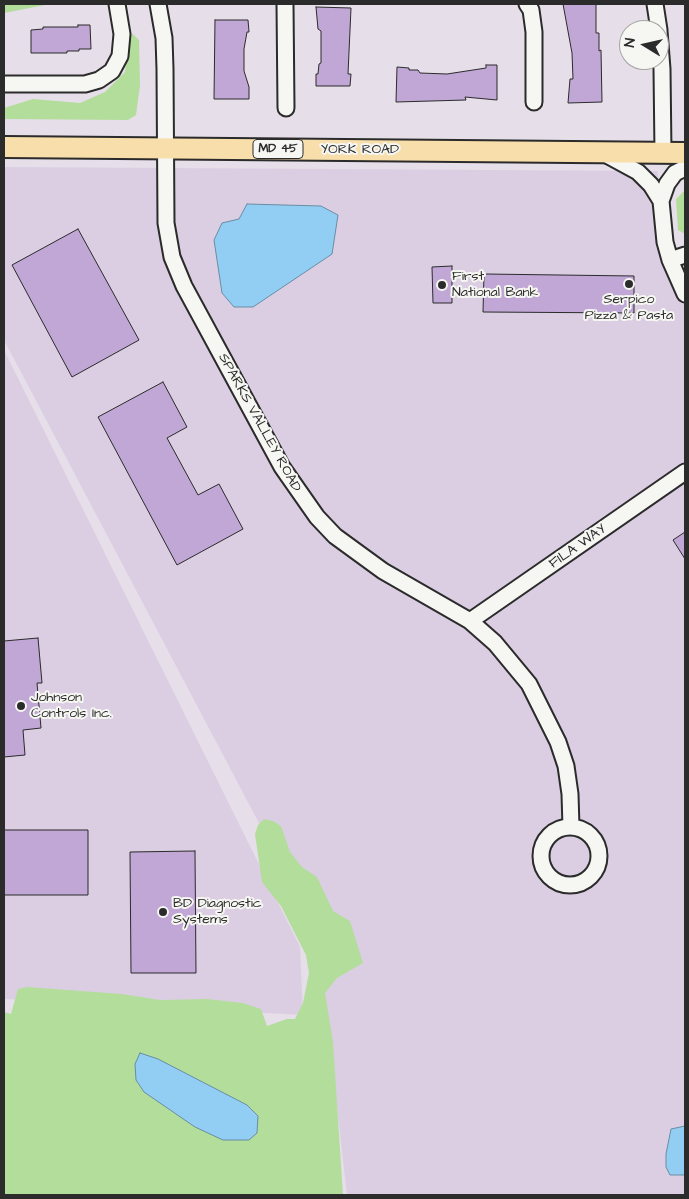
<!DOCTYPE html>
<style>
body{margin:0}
#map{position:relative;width:689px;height:1199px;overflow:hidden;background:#e6dee9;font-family:"Architects Daughter",sans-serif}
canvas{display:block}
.frame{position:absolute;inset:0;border:5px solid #2b2b2b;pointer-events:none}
.north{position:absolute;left:619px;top:20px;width:50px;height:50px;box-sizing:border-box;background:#f6f6f2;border:1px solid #a5a5a2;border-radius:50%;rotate:279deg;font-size:14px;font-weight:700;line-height:20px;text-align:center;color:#2b2b2b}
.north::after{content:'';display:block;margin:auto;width:18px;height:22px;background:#2b2b2b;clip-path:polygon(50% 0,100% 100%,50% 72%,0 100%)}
</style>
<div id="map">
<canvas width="689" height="1199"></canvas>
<div class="frame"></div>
<div class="north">N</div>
</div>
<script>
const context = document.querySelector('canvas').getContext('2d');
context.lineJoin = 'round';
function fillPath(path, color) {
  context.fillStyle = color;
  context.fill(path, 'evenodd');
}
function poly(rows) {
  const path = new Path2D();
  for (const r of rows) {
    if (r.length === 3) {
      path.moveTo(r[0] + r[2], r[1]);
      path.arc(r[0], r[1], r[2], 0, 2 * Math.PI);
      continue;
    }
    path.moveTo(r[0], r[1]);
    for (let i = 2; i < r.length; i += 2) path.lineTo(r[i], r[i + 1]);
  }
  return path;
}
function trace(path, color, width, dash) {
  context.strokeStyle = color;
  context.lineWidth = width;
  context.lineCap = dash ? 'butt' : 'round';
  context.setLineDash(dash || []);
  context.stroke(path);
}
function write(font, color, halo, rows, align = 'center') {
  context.font = font + ' "Architects Daughter",sans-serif';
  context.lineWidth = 4;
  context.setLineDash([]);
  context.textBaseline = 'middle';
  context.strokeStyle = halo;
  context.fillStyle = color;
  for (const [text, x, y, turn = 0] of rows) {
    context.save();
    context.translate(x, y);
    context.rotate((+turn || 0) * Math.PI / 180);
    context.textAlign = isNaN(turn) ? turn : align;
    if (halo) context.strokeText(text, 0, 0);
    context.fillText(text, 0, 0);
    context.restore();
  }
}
fillPath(poly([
 [4,167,658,171,659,206,685,290,685,1195,347,1195,317,933,4,340],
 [4,350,300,947,303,1015,4,999]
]), '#dbcee3');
fillPath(poly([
 [4,4,50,4,4,13],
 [133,34,139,40,140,85,136,115,128,120,4,119,4,108,33,99,80,103,105,92,125,72,129,35],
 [685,190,685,234,678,230,676,199],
 [264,819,273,821,281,826,290,852,302,867,317,877,333,911,350,921,363,963,337,978,325,993,333,1042,343,1195,4,1195,4,1012,11,1014,18,989,27,987,122,994,160,1000,207,999,243,1003,261,1009,267,1026,287,1019,295,1019,303,1003,309,973,306,955,281,906,262,882,255,834,258,825]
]), '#b3dd9b');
const water = poly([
 [247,204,321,206,338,215,332,254,253,307,234,307,222,293,214,240,222,223,239,219,247,204],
 [140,1053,158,1059,247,1105,258,1116,257,1133,249,1140,223,1140,195,1127,144,1092,136,1080,135,1064,140,1053],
 [685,1126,685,1175,670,1175,666,1167,666,1154,671,1129,685,1126]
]);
fillPath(water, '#92cef3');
trace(water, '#698da3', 1);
const building = poly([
 [563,4,596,4,596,33,599,33,599,51,601,50,602,102,568,103,570,79,573,79,572,53,563,4],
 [316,7,351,8,348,74,351,74,350,86,316,86,316,74,318,74,319,64,321,63,321,31,318,29,316,7],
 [215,20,248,20,249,32,247,32,244,49,244,71,249,87,249,99,214,99,215,20],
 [78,25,90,25,91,49,79,49,79,51,67,51,67,53,31,53,31,30,43,29,43,27,78,27,78,25],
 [486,65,497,65,497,100,465,97,466,100,396,102,397,67,409,68,409,70,418,70,420,73,447,74,486,68,486,65],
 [78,229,139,340,72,377,12,265,78,229],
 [452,266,452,303,433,303,432,267,452,266],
 [484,274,634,276,634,313,483,312,484,274],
 [163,382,187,427,167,438,198,495,219,484,243,529,177,565,98,417,163,382],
 [685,532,685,559,673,540,685,532],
 [38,638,42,683,37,683,41,728,23,730,25,755,4,757,4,641,38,638],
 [4,830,88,830,88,895,4,895,4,830],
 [195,851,196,973,131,973,130,852,195,851]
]);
fillPath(building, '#c0a7d5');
trace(building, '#2b2b2b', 1);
const minor = poly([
 [158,4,164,38,165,69,166,223,172,257,184,286,282,467,317,517,335,536,383,571,470,621,495,643,529,684,558,742,566,766,570,794,571,827],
 [285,4,286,108],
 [527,4,531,10,534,32,534,102],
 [655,4,659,30],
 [659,31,662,69,663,153],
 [4,84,85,84,99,80,112,71,120,56,122,34,117,4],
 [603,153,638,172,651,185,661,201],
 [685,168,675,173,667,184,661,201,665,242,670,260,685,294],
 [670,260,685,255],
 [470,621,685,472],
 [570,856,29]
]);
const major = poly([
 [4,147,685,153]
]);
trace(minor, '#2b2b2b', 19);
trace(major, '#2b2b2b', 24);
trace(minor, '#f6f6f2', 15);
trace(major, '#f8deab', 20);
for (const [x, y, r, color] of [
 [629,284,5,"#2b2b2b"],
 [442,285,5,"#2b2b2b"],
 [21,706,5,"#2b2b2b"],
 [163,912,5,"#2b2b2b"]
]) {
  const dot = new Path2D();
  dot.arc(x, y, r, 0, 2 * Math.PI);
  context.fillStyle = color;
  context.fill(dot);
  trace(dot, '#f6f6f2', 2);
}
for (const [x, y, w] of [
 [278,149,50]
]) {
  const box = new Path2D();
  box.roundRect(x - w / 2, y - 9.5, w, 19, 4);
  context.fillStyle = '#f6f6f2';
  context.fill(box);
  trace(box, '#2b2b2b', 1);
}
write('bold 12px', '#2b2b2b', null, [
 ["MD 45",278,149]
]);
write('14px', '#2b2b2b', '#f6f6f2', [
 ["YORK ROAD",360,150],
 ["SPARKS VALLEY ROAD",259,423,61],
 ["FILA WAY",578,547,-35]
]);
write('14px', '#2b2b2b', '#f6f6f2', [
 ["First",452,277],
 ["National Bank",452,293],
 ["Serpico",629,300,"center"],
 ["Pizza & Pasta",629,316,"center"],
 ["Johnson",31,698],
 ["Controls Inc.",31,714],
 ["BD Diagnostic",173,904],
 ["Systems",173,920]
], 'left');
</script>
